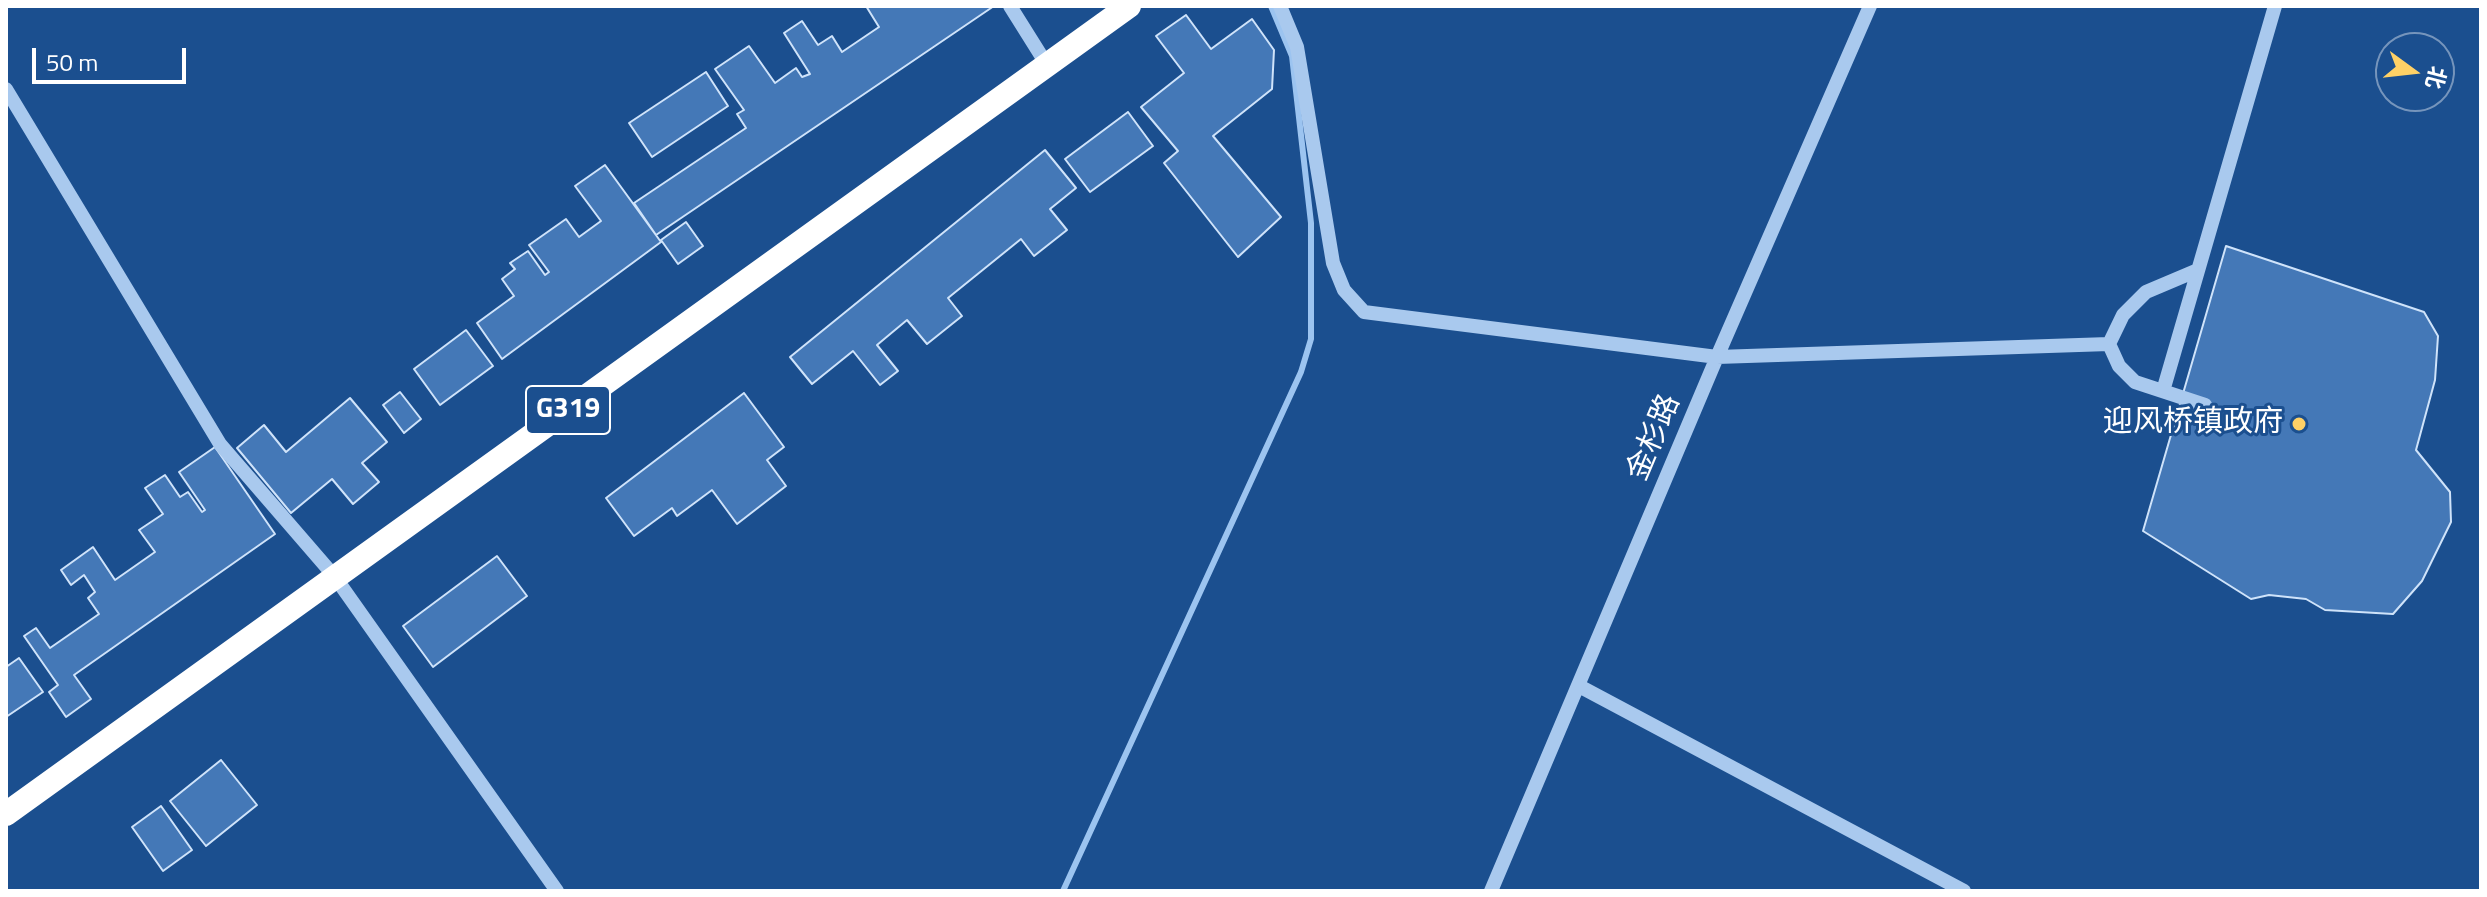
<!DOCTYPE html>
<meta charset="utf-8">
<style>
body{margin:0}
#map{position:relative;width:2487px;height:897px;overflow:hidden;background:#1b4f8f;font-family:"Titillium Web","Noto Sans SC",sans-serif}
canvas{display:block}
.frame{position:absolute;inset:0;border:8px solid #fff;pointer-events:none}
.north{position:absolute;left:2375px;top:32px;width:80px;height:80px;box-sizing:border-box;background:#1b4f8f;border:2px solid #7695bc;border-radius:50%;rotate:105deg;font-size:22px;font-weight:700;line-height:32px;text-align:center;color:#fff}
.north::after{content:'';display:block;margin:auto;width:28px;height:36px;background:#ffd166;clip-path:polygon(50% 0,100% 100%,50% 72%,0 100%)}
.scale{position:absolute;left:32px;top:48px;width:154px;height:36px;box-sizing:border-box;border:4px solid #fff;border-top:0;padding-left:10px;font-size:24px;line-height:28px;white-space:nowrap;color:#fff;-webkit-text-stroke:6px #1b4f8f;paint-order:stroke}
</style>
<div id="map">
<canvas width="2487" height="897"></canvas>
<div class="frame"></div>
<div class="north">北</div>
<div class="scale">50 m</div>
</div>
<script>
const context = document.querySelector('canvas').getContext('2d');
context.lineJoin = 'round';
function poly(rows) {
  const path = new Path2D();
  for (const r of rows) {
    path.moveTo(r[0], r[1]);
    for (let i = 2; i < r.length; i += 2) path.lineTo(r[i], r[i + 1]);
  }
  return path;
}
function trace(path, color, width, dash) {
  context.strokeStyle = color;
  context.lineWidth = width;
  context.lineCap = dash ? 'butt' : 'round';
  context.setLineDash(dash || []);
  context.stroke(path);
}
function fillPath(path, color) {
  context.fillStyle = color;
  context.fill(path, 'evenodd');
}
function write(font, color, halo, rows, align = 'center') {
  context.font = font + ' "Titillium Web","Noto Sans SC",sans-serif';
  context.lineWidth = 6;
  context.setLineDash([]);
  context.textBaseline = 'middle';
  context.strokeStyle = halo;
  context.fillStyle = color;
  for (const [text, x, y, turn = 0] of rows) {
    context.save();
    context.translate(x, y);
    context.rotate((+turn || 0) * Math.PI / 180);
    context.textAlign = isNaN(turn) ? turn : align;
    if (halo) context.strokeText(text, 0, 0);
    context.fillText(text, 0, 0);
    context.restore();
  }
}
trace(poly([
 [1063,891,1301,372,1311,339,1311,223,1292,56,1271,6]
]), '#9cc4f0', 6);
const building = poly([
 [866,6,994,6,656,235,634,203,746,128,737,114,744,110,715,69,749,46,775,83,796,68,802,77,810,74,784,33,802,21,818,45,832,36,842,52,879,27,866,6],
 [1186,15,1211,49,1252,19,1274,50,1272,89,1213,136,1281,217,1238,257,1164,163,1178,151,1141,107,1184,73,1156,36,1186,15],
 [706,72,728,106,652,157,629,123,706,72],
 [1128,112,1153,146,1090,192,1065,159,1128,112],
 [1045,150,1076,188,1050,209,1067,230,1034,256,1021,239,948,298,962,316,927,344,907,320,877,345,898,371,880,385,853,351,812,384,790,357,1045,150],
 [605,165,661,242,502,359,477,323,514,296,502,279,515,269,510,263,528,251,545,275,549,272,529,245,566,219,579,237,601,221,575,186,605,165],
 [686,222,703,246,678,264,661,240,686,222],
 [2226,246,2424,312,2438,336,2435,380,2416,450,2450,492,2451,522,2422,581,2393,614,2325,610,2306,599,2269,595,2251,599,2143,531,2226,246],
 [466,330,493,366,440,405,414,369,466,330],
 [400,392,421,419,404,433,383,405,400,392],
 [744,393,784,447,767,460,786,486,737,524,712,490,677,516,672,508,634,536,606,498,744,393],
 [350,398,387,442,362,463,379,482,353,504,332,479,291,513,237,448,264,425,286,452,350,398],
 [215,447,275,534,74,675,91,699,66,717,49,692,58,685,24,636,36,628,50,648,99,614,88,598,95,592,84,575,71,585,61,570,93,547,115,580,155,552,139,530,163,514,145,488,165,475,180,497,188,492,202,512,205,510,179,472,215,447],
 [497,556,527,596,433,667,403,626,497,556],
 [19,658,43,692,6,717,6,667,19,658],
 [221,760,257,805,206,846,170,801,221,760],
 [161,806,192,850,163,871,132,827,161,806]
]);
fillPath(building, '#4478b7');
trace(building, '#cfe3fa', 2);
trace(poly([
 [1010,6,1047,65],
 [1280,6,1297,47,1333,263,1344,290,1364,312,1717,357,2109,344],
 [6,89,220,444,335,577,557,891],
 [2198,270,2146,292,2123,315,2109,344,2119,366,2135,382,2205,405],
 [2163,391,2275,6],
 [1579,686,1964,891],
 [1491,891,1717,357,1870,6]
]), '#a9c9ee', 14);
trace(poly([
 [6,814,1129,6]
]), '#fff', 24);
for (const [x, y, r, color] of [
 [2299,424,8,"#ffd166"]
]) {
  const dot = new Path2D();
  dot.arc(x, y, r, 0, 2 * Math.PI);
  context.fillStyle = color;
  context.fill(dot);
  trace(dot, '#1b4f8f', 3);
}
for (const [x, y, w] of [
 [568,410,84]
]) {
  const box = new Path2D();
  box.roundRect(x - w / 2, y - 24, w, 48, 6);
  context.fillStyle = '#1b4f8f';
  context.fill(box);
  trace(box, '#fff', 2);
}
write('bold 28px', '#fff', null, [
 ["G319",568,410]
]);
write('30px', '#fff', '#1b4f8f', [
 ["迎风桥镇政府",2283,424]
], 'right');
write('30px', '#fff', '#1b4f8f', [
 ["金杉路",1655,438,-67]
]);
</script>
